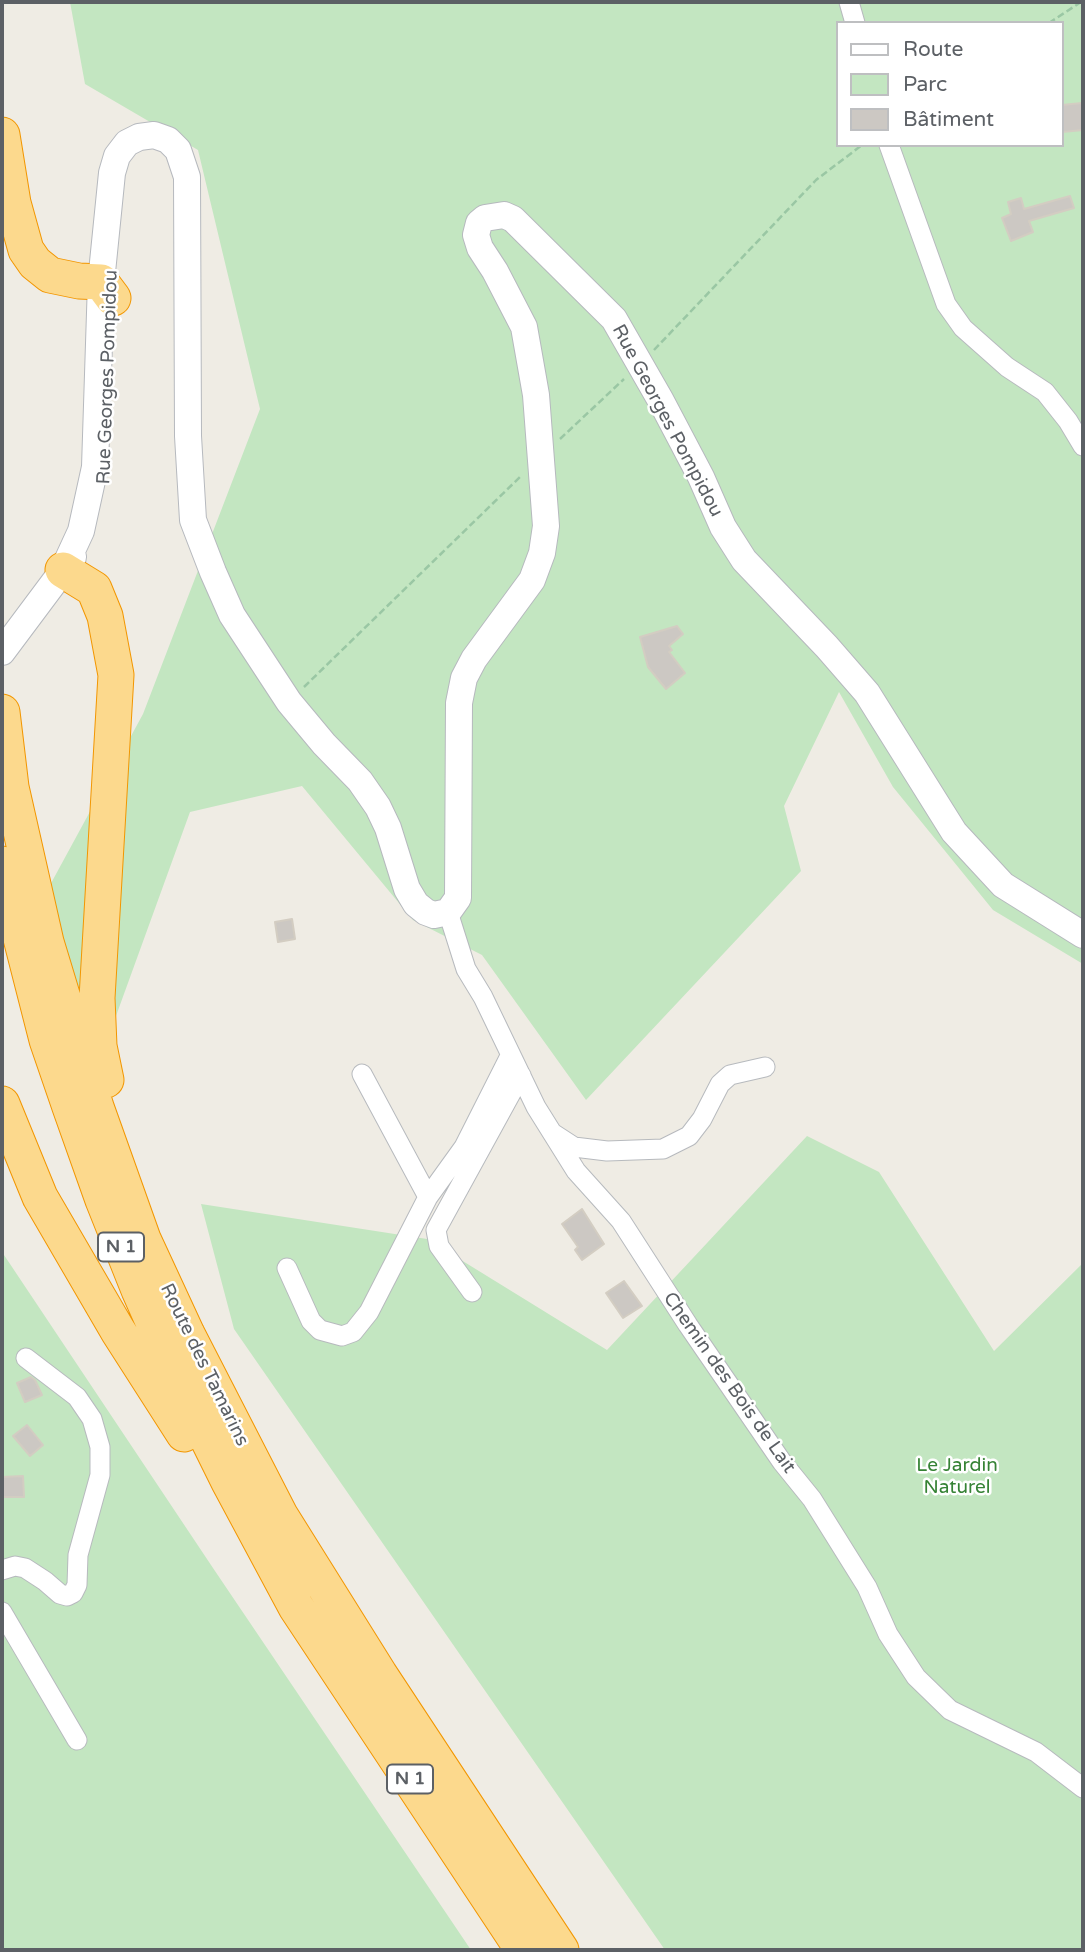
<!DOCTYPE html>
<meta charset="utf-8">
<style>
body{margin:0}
#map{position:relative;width:1085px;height:1952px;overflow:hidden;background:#efece4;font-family:"Varela Round",sans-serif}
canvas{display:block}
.frame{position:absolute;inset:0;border:4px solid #5c6065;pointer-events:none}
.legend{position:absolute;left:836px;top:21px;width:228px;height:126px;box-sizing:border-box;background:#fff;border:2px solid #bebfc1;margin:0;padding:9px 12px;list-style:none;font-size:21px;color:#5c6065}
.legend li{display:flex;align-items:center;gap:14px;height:35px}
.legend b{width:35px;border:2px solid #bebfc1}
</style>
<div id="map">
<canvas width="1085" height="1952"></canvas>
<div class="frame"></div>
<ul class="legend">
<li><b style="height:9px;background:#fff"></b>Route</li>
<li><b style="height:19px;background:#c3e6c1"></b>Parc</li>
<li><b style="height:19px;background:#ccc8c3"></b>Bâtiment</li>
</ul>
</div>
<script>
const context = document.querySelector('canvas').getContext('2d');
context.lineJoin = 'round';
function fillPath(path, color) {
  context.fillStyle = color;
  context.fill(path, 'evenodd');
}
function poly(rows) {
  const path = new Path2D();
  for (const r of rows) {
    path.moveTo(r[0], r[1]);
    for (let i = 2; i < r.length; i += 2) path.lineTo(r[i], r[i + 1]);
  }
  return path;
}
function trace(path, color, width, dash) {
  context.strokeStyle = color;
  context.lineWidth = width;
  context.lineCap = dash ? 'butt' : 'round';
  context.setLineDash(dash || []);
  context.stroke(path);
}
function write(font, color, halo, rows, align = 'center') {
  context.font = font + ' "Varela Round",sans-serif';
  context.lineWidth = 5;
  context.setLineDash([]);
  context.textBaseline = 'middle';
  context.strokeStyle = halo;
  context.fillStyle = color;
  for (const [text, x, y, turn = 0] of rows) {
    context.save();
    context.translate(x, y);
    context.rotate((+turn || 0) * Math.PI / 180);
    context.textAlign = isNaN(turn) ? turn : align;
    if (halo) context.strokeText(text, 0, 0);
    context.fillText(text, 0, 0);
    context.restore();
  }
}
fillPath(poly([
 [70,2,1083,2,1083,964,993,910,893,787,839,692,784,806,801,871,586,1100,482,955,413,920,302,786,190,812,104,1049,12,955,143,714,260,409,198,150,85,84],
 [838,23,1062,23,1062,145,838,145],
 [807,1136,879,1172,994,1351,1083,1263,1083,1950,665,1950,234,1329,201,1204,427,1239,607,1350],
 [2,1252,215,1571,471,1950,2,1950]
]), '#c3e6c1');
const building = poly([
 [1082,103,1083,130,1062,132,1062,105,1082,103],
 [1070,196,1074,208,1029,221,1033,232,1011,241,1002,218,1011,214,1008,202,1021,198,1024,209,1070,196],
 [677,626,683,634,669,646,672,650,669,652,685,673,666,689,648,667,640,637,677,626],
 [292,919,295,939,278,942,275,922,292,919],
 [582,1209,604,1244,582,1260,575,1250,578,1247,562,1224,582,1209],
 [624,1281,642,1306,623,1318,606,1293,624,1281],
 [31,1377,35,1380,42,1395,25,1402,17,1383,31,1377],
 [27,1425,43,1445,30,1456,13,1436,27,1425],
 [23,1476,24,1497,2,1497,2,1477,23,1476]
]);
fillPath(building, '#ccc8c3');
trace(building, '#d3cdc2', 2);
const street = poly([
 [849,2,855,23],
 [889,145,946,304,963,328,1007,367,1045,392,1068,421,1083,446],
 [448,912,466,969,483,997,536,1107,576,1171,621,1221,688,1325,782,1462,812,1499,867,1587,888,1634,916,1677,950,1710,1036,1752,1083,1788],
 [362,1074,428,1197],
 [554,1134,574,1147,607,1151,663,1149,689,1136,702,1119,720,1084,730,1075,765,1067],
 [287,1268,311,1321,320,1330,342,1336,353,1332,369,1312,428,1197,464,1147,510,1056],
 [472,1292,439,1246,436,1230,521,1075],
 [2,1570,15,1566,25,1568,45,1581,60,1594,67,1596,73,1593,77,1585,78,1555,100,1475,100,1447,92,1419,77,1397,26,1358],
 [2,1612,77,1740]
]);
const secondary = poly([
 [63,570,81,531,95,467,101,282,112,173,117,156,127,143,139,137,154,135,168,140,178,150,187,177,188,436,193,520,213,572,232,615,289,702,324,744,360,781,378,807,388,828,407,889,416,904,426,912,434,915,448,912,458,898,459,703,464,678,474,659,532,580,542,553,546,526,536,395,524,327,495,271,480,248,476,235,479,223,485,218,504,215,513,219,614,319,661,401,701,477,723,527,744,560,827,647,867,693,954,832,1003,885,1083,935],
 [2,652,73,557]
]);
const highway = poly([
 [2,135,13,203,26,250,35,263,50,275,79,281,101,282,113,298],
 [63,570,94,589,105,616,116,675,97,998,99,1046,106,1080],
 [2,712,11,787,46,942,96,1107,143,1239,187,1334,280,1515,380,1675,561,1950],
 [2,864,47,1040,70,1107,103,1200,139,1290,182,1387,229,1482,296,1607,523,1950],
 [2,1104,40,1197,118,1331,184,1434]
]);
trace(street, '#b7babe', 21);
trace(secondary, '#b6b9be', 28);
trace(highway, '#f29601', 37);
trace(poly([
 [1049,23,1081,2],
 [654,350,816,180,862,145],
 [560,439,624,379],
 [304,687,520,477]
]), '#9ac7a4', 2.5, [7, 3.5]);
trace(street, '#fff', 19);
trace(secondary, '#fff', 26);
trace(highway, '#fcd98d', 35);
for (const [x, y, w] of [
 [121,1247,46],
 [410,1779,46]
]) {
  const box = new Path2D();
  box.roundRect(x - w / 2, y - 14.5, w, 29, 5);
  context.fillStyle = '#fff';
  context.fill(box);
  trace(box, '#5c6065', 2);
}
write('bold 18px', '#5c6065', null, [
 ["N 1",121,1247],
 ["N 1",410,1779]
]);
write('19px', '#5c6065', '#fff', [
 ["Rue Georges Pompidou",108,377,-88],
 ["Rue Georges Pompidou",667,421,62],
 ["Route des Tamarins",204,1365,64],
 ["Chemin des Bois de Lait",729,1383,55]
]);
write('19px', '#368335', '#fff', [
 ["Le Jardin",957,1466],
 ["Naturel",957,1488]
]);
</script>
